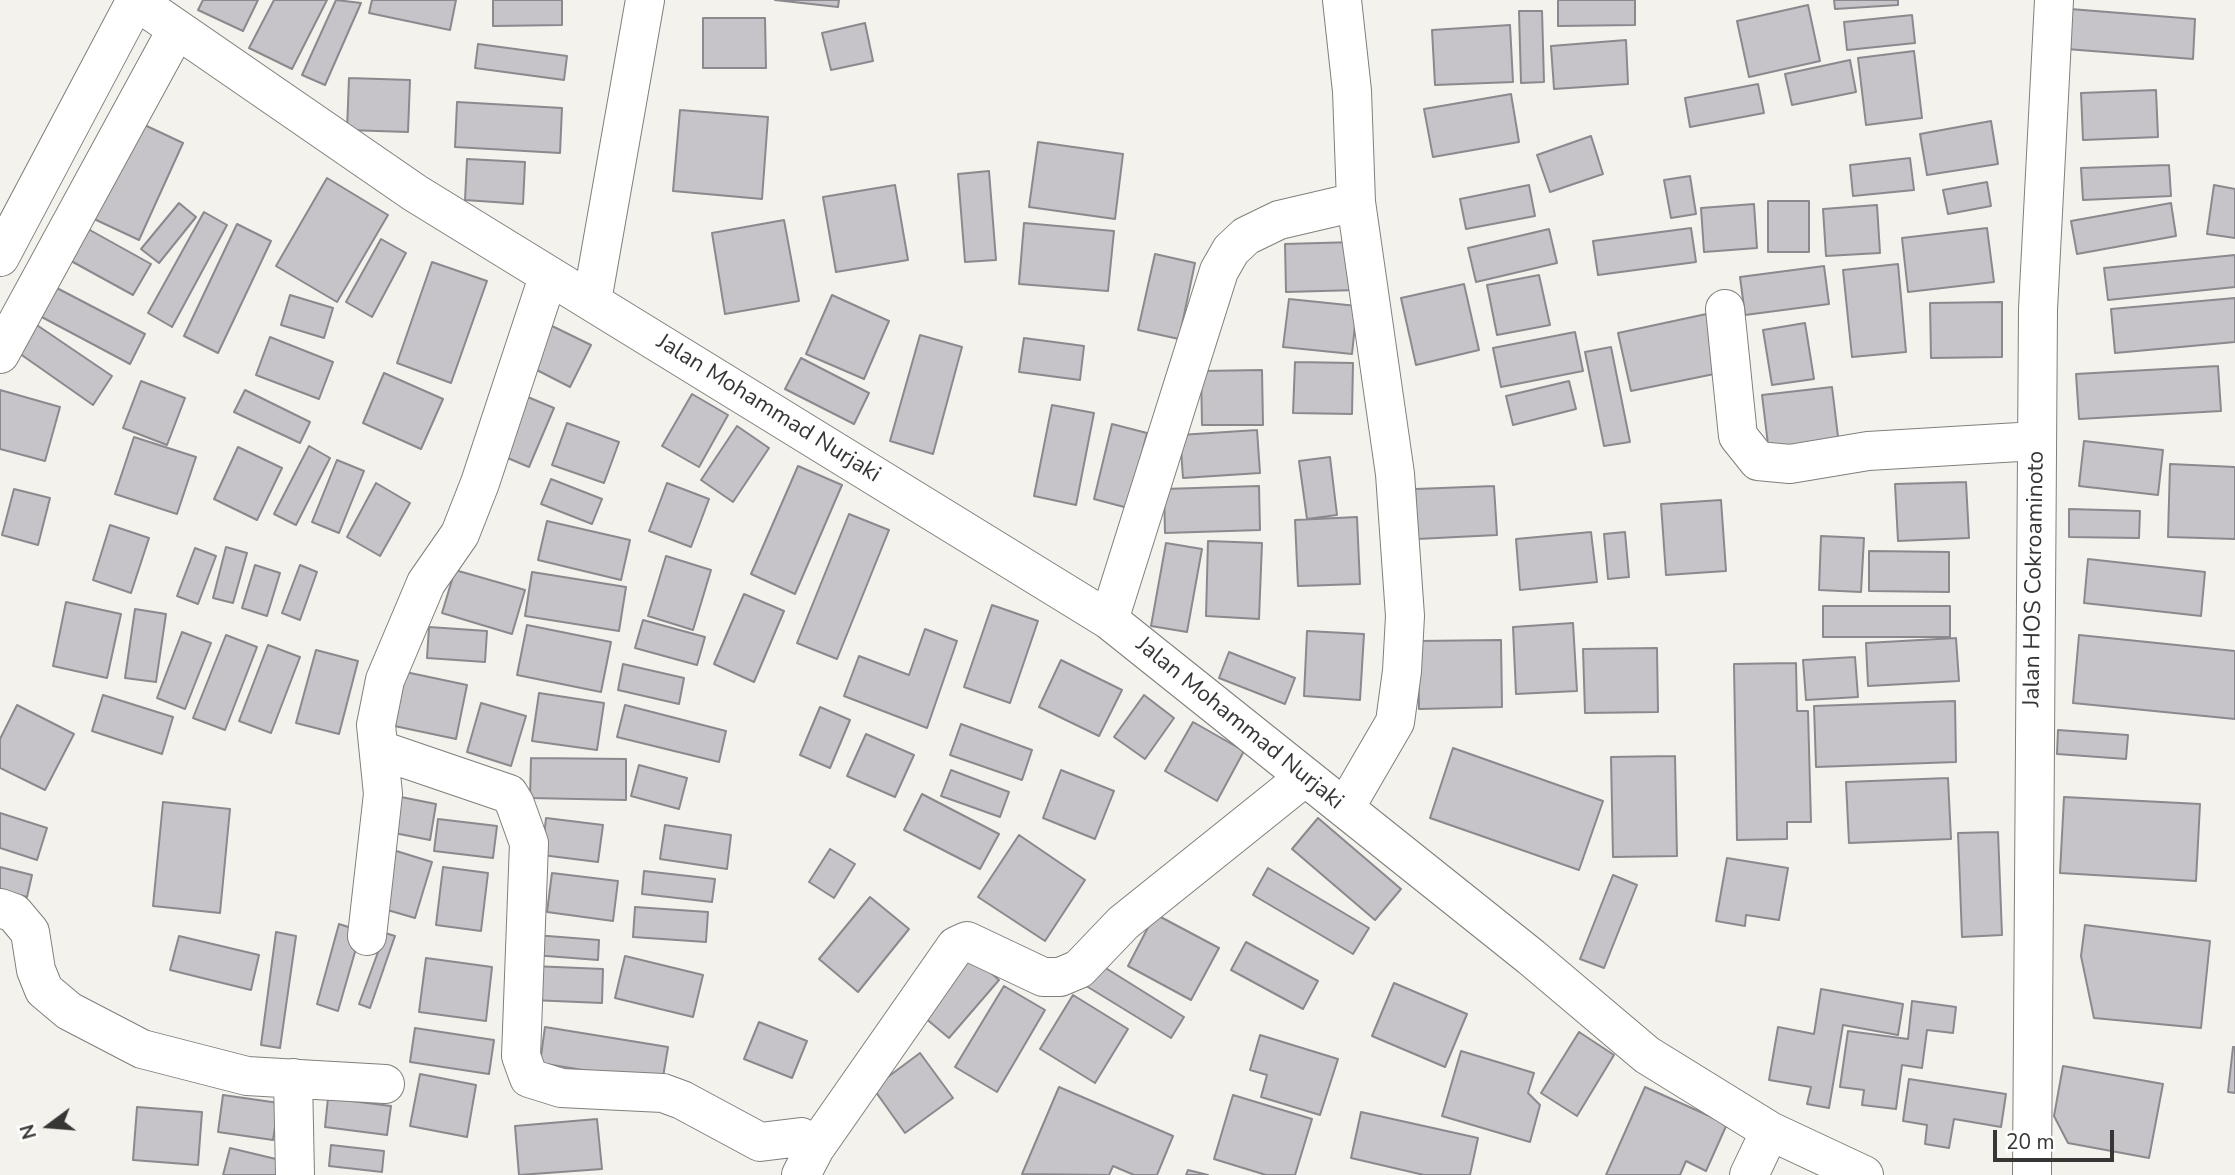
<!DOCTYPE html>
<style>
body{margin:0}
#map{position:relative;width:2235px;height:1175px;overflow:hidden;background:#f3f2ed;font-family:"Nunito Sans",sans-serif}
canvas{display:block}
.north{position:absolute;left:14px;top:1091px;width:70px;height:70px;-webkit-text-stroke:5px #fff;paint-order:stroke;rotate:254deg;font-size:19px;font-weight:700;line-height:28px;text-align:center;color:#363634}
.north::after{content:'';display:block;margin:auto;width:24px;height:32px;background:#363634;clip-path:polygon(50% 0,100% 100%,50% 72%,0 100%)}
.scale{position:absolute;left:1993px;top:1130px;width:121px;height:32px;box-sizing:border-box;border:4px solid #363634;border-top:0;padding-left:9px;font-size:21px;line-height:24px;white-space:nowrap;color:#363634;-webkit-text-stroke:5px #fff;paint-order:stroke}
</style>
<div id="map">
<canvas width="2235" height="1175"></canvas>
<div class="north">N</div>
<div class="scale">20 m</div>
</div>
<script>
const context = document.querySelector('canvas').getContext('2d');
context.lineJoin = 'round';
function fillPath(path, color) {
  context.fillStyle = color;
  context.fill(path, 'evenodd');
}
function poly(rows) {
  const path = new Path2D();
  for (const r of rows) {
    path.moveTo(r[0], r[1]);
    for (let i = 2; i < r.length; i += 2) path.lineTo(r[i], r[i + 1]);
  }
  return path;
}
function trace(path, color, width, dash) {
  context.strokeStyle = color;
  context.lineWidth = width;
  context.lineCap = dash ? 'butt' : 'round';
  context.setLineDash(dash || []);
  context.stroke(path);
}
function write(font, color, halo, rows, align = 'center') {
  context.font = font + ' "Nunito Sans",sans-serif';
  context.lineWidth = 6;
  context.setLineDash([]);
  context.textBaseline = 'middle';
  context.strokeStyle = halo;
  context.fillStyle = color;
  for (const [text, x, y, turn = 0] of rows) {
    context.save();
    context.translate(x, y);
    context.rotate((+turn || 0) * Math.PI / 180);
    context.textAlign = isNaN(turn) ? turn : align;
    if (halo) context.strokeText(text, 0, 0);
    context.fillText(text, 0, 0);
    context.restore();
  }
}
const building = poly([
 [203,0,258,0,243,31,198,10,203,0],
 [274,0,327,0,292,69,249,48,274,0],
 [336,0,361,3,325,85,302,75,336,0],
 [372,0,456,0,450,30,369,13,372,0],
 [493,0,562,0,562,25,493,26,493,0],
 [775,0,839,0,838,7,775,0],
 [1558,0,1635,0,1635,25,1558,26,1558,0],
 [1834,0,1898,0,1898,5,1835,9,1834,0],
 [1808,5,1820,61,1749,77,1737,21,1808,5],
 [2058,8,2195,19,2193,59,2054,48,2058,8],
 [1519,11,1542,11,1544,82,1521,83,1519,11],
 [1912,15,1915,43,1847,50,1844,22,1912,15],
 [703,18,765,18,766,68,703,68,703,18],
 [865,23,873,61,831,70,822,33,865,23],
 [1510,25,1513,82,1435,85,1432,30,1510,25],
 [1626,40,1628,84,1554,89,1551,46,1626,40],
 [478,44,567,56,564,80,475,68,478,44],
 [1914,51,1922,118,1866,125,1858,58,1914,51],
 [1850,60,1856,92,1792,105,1785,74,1850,60],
 [349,78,410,80,408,132,347,130,349,78],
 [1758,84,1764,113,1690,127,1685,98,1758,84],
 [2156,90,2158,137,2083,140,2081,93,2156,90],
 [1511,94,1519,142,1433,157,1424,109,1511,94],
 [457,102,562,108,560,153,455,147,457,102],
 [680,110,768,117,762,199,673,191,680,110],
 [136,121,183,143,139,240,92,218,136,121],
 [1991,121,1998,164,1927,175,1920,134,1991,121],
 [1591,136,1603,174,1550,192,1537,155,1591,136],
 [1038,142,1123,154,1115,219,1029,207,1038,142],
 [1910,158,1914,190,1853,196,1850,165,1910,158],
 [467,159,525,162,523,204,465,200,467,159],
 [2169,165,2171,196,2083,200,2081,168,2169,165],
 [989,171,996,260,965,262,958,174,989,171],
 [1690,176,1696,214,1671,218,1664,180,1690,176],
 [327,178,388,215,337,302,276,266,327,178],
 [1987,182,1991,206,1948,214,1943,190,1987,182],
 [895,185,908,260,836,272,823,197,895,185],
 [1529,185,1535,216,1466,229,1460,199,1529,185],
 [2214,185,2235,189,2235,238,2207,234,2214,185],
 [1768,201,1809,201,1809,252,1768,252,1768,201],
 [179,203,196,217,159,263,141,249,179,203],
 [2171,203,2176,236,2077,254,2071,221,2171,203],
 [1754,204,1757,248,1704,252,1701,208,1754,204],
 [1877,205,1880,253,1826,256,1823,209,1877,205],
 [204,212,227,225,172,327,148,313,204,212],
 [784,220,799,301,725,314,712,233,784,220],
 [1024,223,1114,231,1108,291,1019,284,1024,223],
 [79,224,151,264,133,295,62,256,79,224],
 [237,224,271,241,218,353,184,336,237,224],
 [1691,228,1696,262,1598,275,1593,241,1691,228],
 [1987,228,1994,282,1908,292,1902,238,1987,228],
 [1549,229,1557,263,1476,282,1468,248,1549,229],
 [381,239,406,253,372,317,346,302,381,239],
 [1355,242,1357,290,1286,292,1285,244,1355,242],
 [1155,254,1195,263,1179,339,1138,330,1155,254],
 [2235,255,2235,287,2108,300,2104,268,2235,255],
 [432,262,487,281,451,383,397,363,432,262],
 [1898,264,1906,352,1852,357,1843,270,1898,264],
 [1824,266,1829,304,1745,315,1740,277,1824,266],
 [1539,275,1550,325,1497,335,1487,285,1539,275],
 [1464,284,1479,350,1416,365,1401,298,1464,284],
 [53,286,145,334,130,364,38,315,53,286],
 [290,295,333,308,324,338,281,325,290,295],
 [832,295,889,321,864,379,806,354,832,295],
 [2235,298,2235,342,2115,353,2111,309,2235,298],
 [1289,299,1357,306,1352,354,1283,347,1289,299],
 [2002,302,2002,357,1931,358,1930,303,2002,302],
 [1711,313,1724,372,1631,391,1618,333,1711,313],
 [25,317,112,376,93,405,6,344,25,317],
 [1805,323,1814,379,1772,385,1763,330,1805,323],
 [550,325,591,345,570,387,529,366,550,325],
 [1575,332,1583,371,1501,387,1493,348,1575,332],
 [920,335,962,347,933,454,890,441,920,335],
 [270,337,333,362,319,399,256,375,270,337],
 [1024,338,1084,346,1080,380,1019,372,1024,338],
 [1611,347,1630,442,1604,446,1585,352,1611,347],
 [801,358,869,393,854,424,785,389,801,358],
 [1295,362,1353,363,1352,414,1293,413,1295,362],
 [2218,366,2221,411,2079,419,2076,374,2218,366],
 [1262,370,1263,425,1202,425,1201,371,1262,370],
 [384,373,443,399,421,449,363,423,384,373],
 [141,381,185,398,167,445,123,428,141,381],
 [1569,381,1576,409,1513,425,1506,396,1569,381],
 [1832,387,1840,453,1770,461,1762,395,1832,387],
 [0,390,60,407,45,461,0,449,0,390],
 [245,390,310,422,300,443,234,412,245,390],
 [692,394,728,415,699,467,662,446,692,394],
 [523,395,554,408,529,467,498,454,523,395],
 [1052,405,1094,413,1076,505,1034,496,1052,405],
 [567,423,619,442,604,483,552,465,567,423],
 [1112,424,1147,433,1128,508,1094,499,1112,424],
 [737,426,769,448,733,502,701,480,737,426],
 [1257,430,1260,473,1183,478,1180,435,1257,430],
 [134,437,196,457,177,514,115,494,134,437],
 [2084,441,2163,450,2158,495,2079,486,2084,441],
 [309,446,330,458,296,525,274,514,309,446],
 [238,447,282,468,257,520,214,499,238,447],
 [1330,457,1337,515,1307,519,1299,461,1330,457],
 [337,460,364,471,339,533,312,522,337,460],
 [2170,464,2235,467,2235,539,2168,537,2170,464],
 [798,466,842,485,795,594,751,574,798,466],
 [551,479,602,499,592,524,541,504,551,479],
 [1966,482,1969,538,1898,541,1895,484,1966,482],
 [376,483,410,503,380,556,347,537,376,483],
 [667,483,709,499,691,547,649,531,667,483],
 [1259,486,1260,530,1165,533,1164,489,1259,486],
 [1494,486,1497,535,1417,539,1415,489,1494,486],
 [14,489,50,498,38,545,2,535,14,489],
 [1721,500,1726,571,1666,575,1661,504,1721,500],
 [2069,509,2140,511,2139,538,2069,537,2069,509],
 [849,514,889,530,837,659,797,643,849,514],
 [1357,517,1360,584,1298,586,1295,520,1357,517],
 [547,521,630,540,621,580,538,560,547,521],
 [110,525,149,538,131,593,93,580,110,525],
 [1591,532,1597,582,1520,590,1516,539,1591,532],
 [1625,532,1629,577,1608,579,1604,534,1625,532],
 [1821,536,1864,538,1861,592,1819,590,1821,536],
 [1208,541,1262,543,1259,619,1206,616,1208,541],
 [1166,543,1202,549,1187,632,1151,626,1166,543],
 [226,547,247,553,233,603,213,598,226,547],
 [195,548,216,556,198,604,177,596,195,548],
 [1869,551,1949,552,1949,592,1869,591,1869,551],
 [666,556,711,570,693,630,648,616,666,556],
 [2088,559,2205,572,2201,616,2084,603,2088,559],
 [255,565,280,573,267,616,242,608,255,565],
 [300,565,317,572,300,620,282,613,300,565],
 [455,570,525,590,512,634,442,613,455,570],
 [532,572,626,587,619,631,525,616,532,572],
 [744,594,784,611,754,682,714,664,744,594],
 [66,602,121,614,107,678,53,666,66,602],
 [992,605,1038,621,1010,703,964,687,992,605],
 [1823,606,1950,606,1950,637,1823,637,1823,606],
 [135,609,166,614,156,682,125,678,135,609],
 [643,620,705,637,697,665,635,648,643,620],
 [1573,623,1577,691,1516,694,1513,627,1573,623],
 [527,625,611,642,601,692,517,675,527,625],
 [429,627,487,631,485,662,427,658,429,627],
 [925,629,957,641,927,728,844,696,859,656,909,675,925,629],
 [1307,631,1364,634,1360,700,1304,696,1307,631],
 [182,632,211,643,185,709,157,698,182,632],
 [226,635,257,647,225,730,193,718,226,635],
 [2079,635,2235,651,2235,719,2073,703,2079,635],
 [1956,638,1959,681,1868,686,1866,643,1956,638],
 [1501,640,1502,707,1419,709,1418,641,1501,640],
 [268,645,300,657,271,733,239,721,268,645],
 [1657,648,1658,712,1585,713,1583,649,1657,648],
 [316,650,358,661,339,734,296,723,316,650],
 [1229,652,1295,678,1285,704,1219,678,1229,652],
 [1855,657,1858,697,1806,700,1803,660,1855,657],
 [1061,660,1122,690,1099,736,1039,707,1061,660],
 [1796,663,1797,711,1808,711,1811,822,1787,822,1787,839,1737,840,1734,664,1796,663],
 [623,664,684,678,679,704,618,690,623,664],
 [396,670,467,685,456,739,385,724,396,670],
 [539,693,604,703,597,750,532,741,539,693],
 [103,695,173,717,162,754,92,731,103,695],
 [1144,695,1174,718,1145,759,1114,737,1144,695],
 [1955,701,1956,762,1816,767,1814,706,1955,701],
 [481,703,526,716,511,766,467,752,481,703],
 [17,705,74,734,45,790,0,768,0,739,17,705],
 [625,705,726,731,719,762,617,737,625,705],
 [820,707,850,720,830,768,800,755,820,707],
 [1193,722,1244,751,1217,801,1165,771,1193,722],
 [961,724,1032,750,1022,780,950,755,961,724],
 [2058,730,2128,735,2126,759,2057,754,2058,730],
 [866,734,914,755,895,797,847,776,866,734],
 [1453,748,1603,801,1579,870,1430,818,1453,748],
 [1675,756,1677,856,1613,857,1611,757,1675,756],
 [531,758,626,759,626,800,530,798,531,758],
 [639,765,687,778,679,809,631,796,639,765],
 [951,770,1009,792,1000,817,941,796,951,770],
 [1061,770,1114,791,1095,839,1043,818,1061,770],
 [1948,778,1951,839,1849,843,1846,782,1948,778],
 [922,794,999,834,980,869,904,830,922,794],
 [391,795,436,804,430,840,384,831,391,795],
 [2064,797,2200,804,2196,881,2060,873,2064,797],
 [163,802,230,809,220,913,153,906,163,802],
 [0,813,47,828,37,860,0,848,0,813],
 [546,818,603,825,598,862,542,855,546,818],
 [1318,818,1401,889,1375,920,1292,849,1318,818],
 [438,819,497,826,493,858,434,851,438,819],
 [665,825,731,835,727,869,660,859,665,825],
 [1998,832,2002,935,1962,937,1958,833,1998,832],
 [1019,835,1085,880,1045,941,978,897,1019,835],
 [830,849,855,864,834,898,809,882,830,849],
 [393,850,432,862,415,918,377,907,393,850],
 [1727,858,1788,868,1779,920,1746,915,1745,926,1716,921,1727,858],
 [0,867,32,875,27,897,0,890,0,867],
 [443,867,488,873,481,931,436,925,443,867],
 [1268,868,1369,928,1353,954,1253,895,1268,868],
 [644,871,715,879,712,902,642,894,644,871],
 [552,873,618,881,613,921,547,912,552,873],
 [1613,875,1637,885,1604,968,1580,959,1613,875],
 [870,897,909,929,858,992,819,959,870,897],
 [635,907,708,912,706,942,633,937,635,907],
 [1155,914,1219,948,1191,1000,1128,966,1155,914],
 [339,924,361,931,338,1011,317,1004,339,924],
 [2085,925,2210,941,2201,1028,2094,1018,2081,956,2085,925],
 [276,932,296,936,280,1048,261,1045,276,932],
 [385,933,395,936,370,1008,359,1004,385,933],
 [535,935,599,940,598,960,534,955,535,935],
 [179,936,259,955,251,990,170,970,179,936],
 [1246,942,1318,981,1303,1009,1231,970,1246,942],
 [968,953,999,980,949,1038,918,1012,968,953],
 [625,956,703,975,693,1017,615,998,625,956],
 [426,958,492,967,486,1021,419,1012,426,958],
 [1096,962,1184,1017,1171,1038,1083,984,1096,962],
 [532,966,603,969,602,1003,531,1000,532,966],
 [1394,983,1467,1014,1445,1067,1372,1036,1394,983],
 [1004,986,1045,1010,997,1092,955,1067,1004,986],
 [1821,989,1903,1004,1898,1035,1843,1025,1829,1108,1807,1104,1811,1087,1769,1080,1778,1027,1814,1034,1821,989],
 [1073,995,1128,1029,1095,1083,1040,1049,1073,995],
 [1912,1001,1956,1007,1953,1033,1927,1030,1922,1068,1902,1065,1896,1109,1862,1105,1864,1090,1840,1087,1848,1031,1908,1039,1912,1001],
 [759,1022,807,1041,792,1078,744,1059,759,1022],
 [545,1027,668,1047,662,1083,540,1063,545,1027],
 [415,1028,494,1040,489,1074,410,1062,415,1028],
 [1579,1032,1614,1055,1577,1116,1541,1093,1579,1032],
 [1260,1035,1338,1059,1320,1115,1261,1097,1267,1075,1250,1070,1260,1035],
 [2233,1047,2235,1047,2235,1093,2228,1092,2233,1047],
 [1461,1051,1534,1073,1528,1093,1540,1105,1530,1142,1442,1116,1461,1051],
 [920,1053,953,1098,905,1133,873,1088,920,1053],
 [2063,1066,2163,1084,2149,1158,2068,1143,2054,1116,2063,1066],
 [420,1074,476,1085,467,1137,410,1126,420,1074],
 [1909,1079,2006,1094,2001,1127,1954,1119,1949,1148,1925,1144,1927,1125,1903,1121,1909,1079],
 [1059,1087,1173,1136,1157,1175,1134,1175,1113,1166,1109,1175,1022,1174,1059,1087],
 [1645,1087,1727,1124,1706,1171,1686,1161,1680,1175,1606,1175,1645,1087],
 [223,1095,279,1103,273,1140,218,1132,223,1095],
 [1233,1095,1312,1119,1295,1175,1266,1175,1214,1159,1233,1095],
 [328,1098,391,1106,387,1135,325,1127,328,1098],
 [137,1107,202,1112,198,1165,133,1160,137,1107],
 [1361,1112,1478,1138,1470,1175,1424,1175,1351,1158,1361,1112],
 [597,1119,602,1169,519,1175,515,1126,597,1119],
 [331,1145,384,1151,382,1172,329,1166,331,1145],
 [230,1148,280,1160,276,1175,223,1175,230,1148],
 [1188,1170,1208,1175,1186,1175,1188,1170]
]);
fillPath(building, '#c6c4c8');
trace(building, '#8b898d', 2);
const minor = poly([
 [135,0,415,193,1109,620,1531,957,1647,1055,1770,1131,1864,1175],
 [1342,0,1352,91,1356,202,1395,474,1405,616,1402,671,1395,722,1345,808],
 [0,257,136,0],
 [592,301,645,0],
 [1725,309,1738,436,1758,461,1790,464,1868,451,2036,441],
 [0,354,177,29],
 [1109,620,1219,271,1231,250,1246,236,1279,220,1356,202],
 [380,750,509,794,515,804,529,843,521,1056,529,1078,561,1088,663,1093,682,1100,760,1142,801,1137,815,1148,801,1175],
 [0,908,14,913,30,932,36,970,44,990,69,1011,142,1049,247,1076,385,1084],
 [367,936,383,794,376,725,385,680,426,583,460,534,480,483,548,277],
 [293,1078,295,1175],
 [815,1148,956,946,967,941,1043,977,1060,977,1079,969,1123,923,1305,777],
 [1749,1175,1770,1131],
 [2032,1175,2038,309,2054,0]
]);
trace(minor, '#807f7b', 40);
trace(minor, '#fff', 38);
write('23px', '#363634', '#fff', [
 ["Jalan Mohammad Nurjaki",768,409,32],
 ["Jalan HOS Cokroaminoto",2035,579,-89],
 ["Jalan Mohammad Nurjaki",1239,724,39]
]);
</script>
